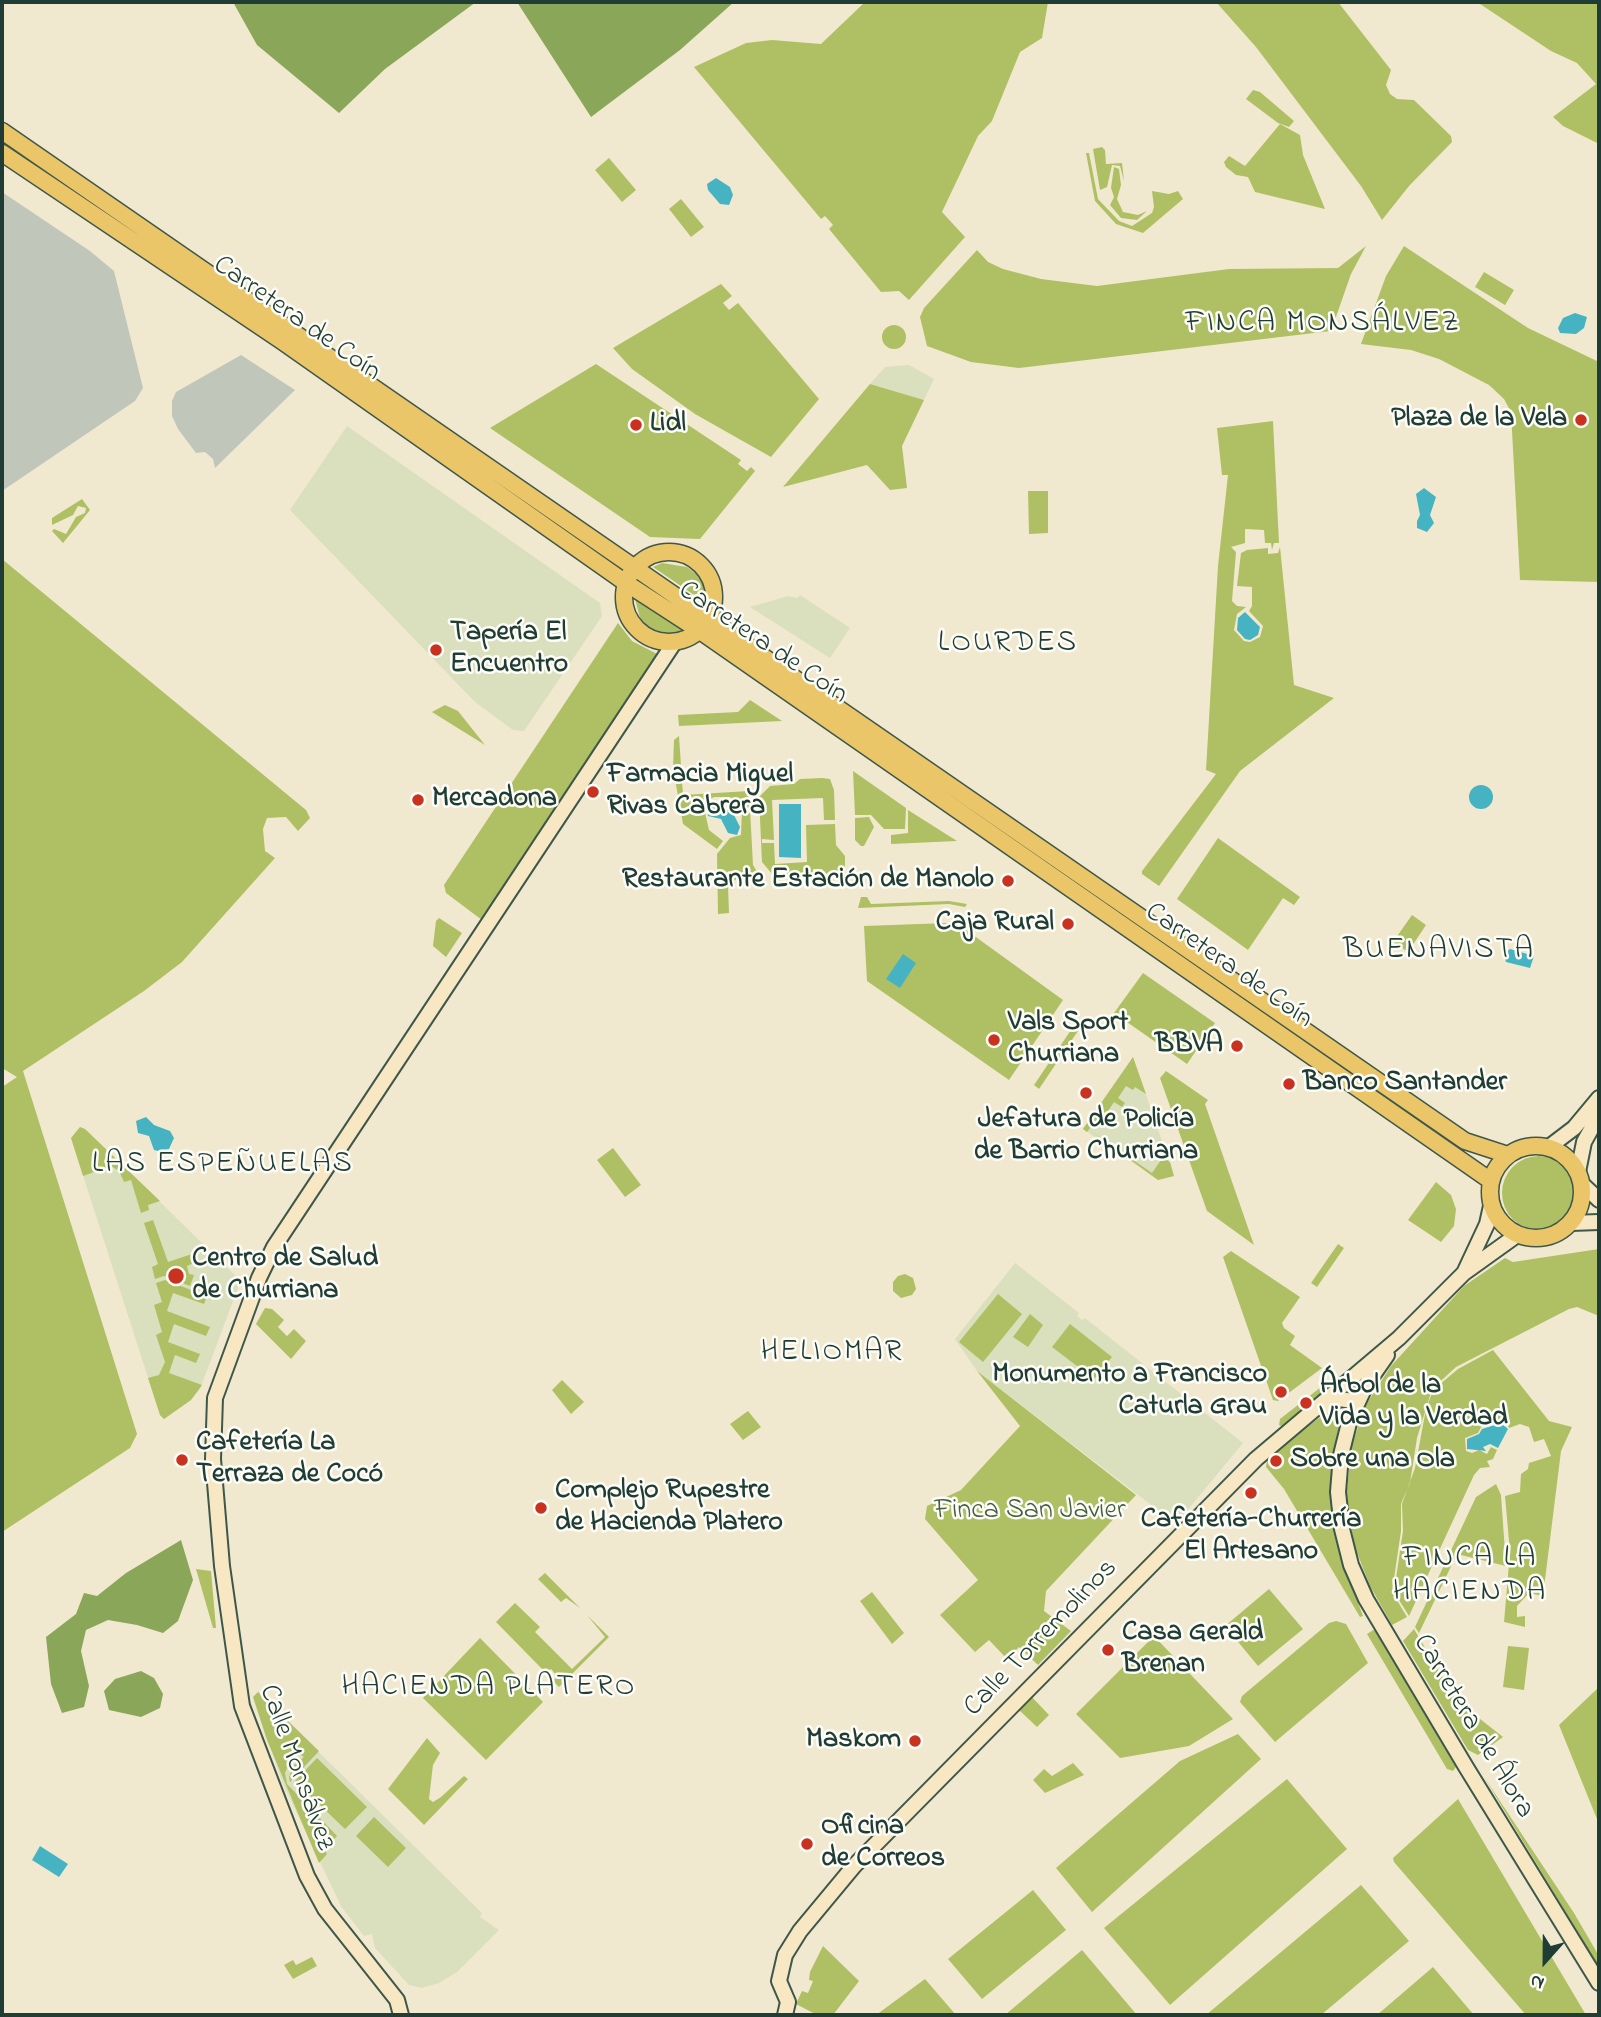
<!DOCTYPE html>
<meta charset="utf-8">
<style>
body{margin:0}
#map{position:relative;width:1601px;height:2017px;overflow:hidden;background:#f1e9cf;font-family:"Indie Flower",sans-serif}
canvas{display:block}
.frame{position:absolute;inset:0;border:4px solid #1f3d34;pointer-events:none}
.north{position:absolute;left:1510px;top:1926px;width:70px;height:70px;-webkit-text-stroke:5px #fdfcf7;paint-order:stroke;rotate:201deg;font-size:19px;font-weight:700;line-height:28px;text-align:center;color:#1f3d34}
.north::after{content:'';display:block;margin:auto;width:24px;height:32px;background:#1f3d34;clip-path:polygon(50% 0,100% 100%,50% 72%,0 100%)}
</style>
<div id="map">
<canvas width="1601" height="2017"></canvas>
<div class="frame"></div>
<div class="north">N</div>
</div>
<script>
const context = document.querySelector('canvas').getContext('2d');
context.lineJoin = 'round';
function fillPath(path, color) {
  context.fillStyle = color;
  context.fill(path, 'evenodd');
}
function poly(rows) {
  const path = new Path2D();
  for (const r of rows) {
    if (r.length === 3) {
      path.moveTo(r[0] + r[2], r[1]);
      path.arc(r[0], r[1], r[2], 0, 2 * Math.PI);
      continue;
    }
    path.moveTo(r[0], r[1]);
    for (let i = 2; i < r.length; i += 2) path.lineTo(r[i], r[i + 1]);
  }
  return path;
}
function trace(path, color, width, dash) {
  context.strokeStyle = color;
  context.lineWidth = width;
  context.lineCap = dash ? 'butt' : 'round';
  context.setLineDash(dash || []);
  context.stroke(path);
}
function write(font, color, halo, rows, align = 'center') {
  context.font = font + ' "Indie Flower",sans-serif';
  context.lineWidth = 5;
  context.setLineDash([]);
  context.textBaseline = 'middle';
  context.strokeStyle = halo;
  context.fillStyle = color;
  for (const [text, x, y, turn = 0] of rows) {
    context.save();
    context.translate(x, y);
    context.rotate((+turn || 0) * Math.PI / 180);
    context.textAlign = isNaN(turn) ? turn : align;
    if (halo) context.strokeText(text, 0, 0);
    context.fillText(text, 0, 0);
    context.restore();
  }
}
fillPath(poly([
 [909,365,934,379,924,400,870,384,885,367],
 [347,426,600,603,602,616,524,731,513,730,475,702,290,510],
 [800,595,850,628,830,658,750,607,788,596,797,598],
 [1133,1057,1174,1176,1158,1180,1083,1129],
 [80,1127,85,1129,239,1279,238,1288,200,1389,191,1400,164,1419,160,1415,71,1138],
 [1015,1263,1079,1313,1077,1316,1082,1320,1085,1318,1243,1443,1176,1524,977,1371,955,1339],
 [258,1692,482,1913,480,1917,499,1930,457,1972,439,1983,422,1988,409,1985,375,1948,372,1934,364,1936,341,1906,283,1784,253,1697]
]), '#dadfbd');
fillPath(poly([
 [2,192,90,251,114,271,143,388,135,401,2,491],
 [241,355,295,390,215,468,213,459,205,452,196,453,178,429,172,416,172,401,176,392]
]), '#c0c7ba');
fillPath(poly([
 [865,2,1048,2,1042,38,1020,52,992,121,978,136,942,212,965,237,909,300,899,291,881,292,829,229,833,225,825,216,821,219,694,67,746,43,772,40,821,44],
 [1216,2,1338,2,1391,70,1386,85,1390,94,1397,99,1414,100,1451,136,1452,142,1409,186,1382,220,1361,186,1256,47],
 [1477,2,1599,2,1599,144,1563,126,1553,117,1596,84,1577,63,1551,51],
 [1253,90,1260,92,1294,121,1289,127,1278,123,1246,99],
 [1280,124,1300,135,1303,155,1325,209,1255,192,1248,177,1236,175,1226,167,1224,162,1229,156,1245,166],
 [1102,147,1105,150,1106,164,1122,163,1124,181,1120,166,1112,165,1107,187,1100,190,1093,149],
 [1086,153,1089,153,1098,199,1119,221,1132,226,1152,213,1154,207,1152,191,1169,194,1178,191,1183,199,1143,233,1116,224,1095,201],
 [609,158,636,190,622,202,595,170],
 [1114,167,1119,169,1121,185,1117,199,1123,212,1138,215,1147,211,1137,220,1121,218,1110,205,1114,197,1111,188],
 [681,199,704,227,691,237,669,209],
 [1366,246,1351,274,1331,331,1019,368,971,362,927,346,920,317,924,308,977,250,988,262,1003,269,1041,279,1097,286,1229,269,1338,268],
 [1404,246,1528,328,1599,362,1599,582,1520,580,1511,412,1504,399,1489,385,1439,359,1411,350,1361,344,1386,276],
 [1484,272,1514,290,1505,305,1475,287],
 [721,284,732,296,723,303,729,310,738,303,819,399,771,457,695,414,632,369,613,348],
 [894,337,12],
 [596,364,741,460,738,464,747,471,751,467,755,471,700,539,650,537,490,428],
 [870,384,924,400,902,446,907,488,890,490,867,465,783,487],
 [1273,421,1279,543,1274,543,1272,550,1271,543,1265,543,1264,530,1245,529,1245,543,1231,547,1236,552,1232,601,1237,606,1246,607,1237,614,1234,630,1244,641,1250,642,1260,637,1263,626,1249,611,1252,606,1252,587,1237,586,1241,553,1247,550,1268,548,1268,554,1278,553,1280,547,1294,685,1334,698,1240,771,1159,886,1142,874,1142,871,1216,774,1206,770,1218,566,1228,475,1222,475,1217,428],
 [1028,491,1048,491,1048,533,1029,534],
 [82,499,90,510,63,543,52,531,54,529,66,534,76,517,85,513,86,508,78,506,73,515,52,525,52,518],
 [2,559,306,810,310,818,298,831,286,817,267,818,263,829,265,851,275,858,182,962,144,991,23,1071,137,1434,130,1448,2,1532,2,1087,17,1077,2,1068],
 [662,563,687,567,696,574,703,583,706,603,653,567],
 [634,595,686,630,670,635,650,628,640,618],
 [618,623,632,641,661,656,482,920,446,893,444,885],
 [750,700,782,721,679,726,678,715,738,712],
 [445,705,458,711,485,745,432,712],
 [679,736,683,795,749,791,753,865,761,878,738,878,728,885,729,913,718,914,717,854,730,838,741,835,742,809,730,797,714,797,703,804,709,830,723,841,717,849,683,824,673,768,674,740],
 [853,771,906,808,905,829,884,829,871,815,855,815],
 [822,778,830,779,834,790,835,820,824,820,823,798,772,800,774,840,762,839,762,843,774,843,775,864,807,862,806,825,835,824,836,845,845,856,845,873,823,874,822,869,813,869,813,874,773,875,762,862,759,797,770,786,794,784,800,779],
 [908,810,957,841,891,844,891,835,908,833],
 [869,817,874,827,864,846,861,846,855,840,855,818],
 [1218,838,1300,897,1294,905,1283,898,1248,950,1177,899],
 [861,897,867,897,871,904,949,901,967,904,965,907,949,904,858,908],
 [1412,915,1426,925,1408,952,1393,942],
 [439,918,462,933,446,957,433,946,436,921],
 [947,923,962,927,1063,1000,1009,1080,867,981,864,926],
 [1143,973,1215,1023,1187,1064,1114,1013],
 [1077,1021,1082,1025,1039,1089,1034,1085],
 [1133,1057,1146,1094,1135,1087,1133,1090,1126,1086,1118,1098,1125,1103,1122,1107,1114,1102,1106,1114,1113,1119,1111,1123,1103,1118,1096,1128,1090,1128,1087,1132,1083,1129],
 [1166,1071,1208,1100,1205,1104,1254,1245,1207,1211,1160,1078],
 [80,1127,85,1129,160,1201,148,1205,149,1210,141,1213,131,1180,124,1182,119,1171,111,1166,83,1176,71,1138],
 [1091,1131,1152,1173,1161,1160,1154,1155,1156,1152,1170,1162,1174,1176,1158,1180],
 [613,1148,641,1185,625,1197,597,1160],
 [1539,1193,37],
 [1436,1182,1451,1195,1456,1209,1454,1226,1441,1242,1408,1220],
 [153,1220,168,1262,192,1254,194,1263,187,1266,189,1274,194,1275,190,1286,164,1276,155,1279,152,1267,158,1264,144,1223],
 [1338,1244,1344,1248,1317,1287,1311,1283],
 [1599,1249,1599,1316,1577,1307,1569,1309,1456,1367,1432,1389,1417,1438,1410,1483,1401,1504,1401,1531,1392,1592,1407,1617,1392,1625,1370,1586,1354,1545,1346,1497,1352,1445,1365,1406,1391,1366,1464,1286,1505,1258,1513,1262],
 [1231,1251,1300,1297,1282,1323,1284,1328,1295,1336,1290,1345,1322,1368,1278,1401,1273,1400,1223,1257],
 [905,1274,913,1278,916,1289,912,1295,901,1298,893,1291,893,1282,898,1276],
 [165,1280,207,1296,204,1304,173,1293,167,1311,210,1327,206,1336,174,1324,168,1342,200,1354,196,1363,175,1355,169,1373,202,1385,191,1400,164,1419,160,1415,148,1378,159,1375,165,1362,156,1335,162,1332,154,1305,162,1302,156,1283],
 [998,1294,1022,1314,983,1362,959,1342],
 [265,1308,272,1309,284,1320,278,1327,287,1336,294,1329,306,1341,291,1359,256,1324],
 [1030,1314,1043,1325,1028,1347,1013,1337],
 [1070,1324,1112,1357,1094,1379,1052,1347],
 [1493,1350,1549,1421,1572,1427,1561,1451,1543,1596,1529,1593,1517,1606,1517,1617,1525,1616,1525,1627,1504,1622,1510,1552,1505,1496,1520,1492,1521,1474,1528,1469,1529,1463,1551,1456,1544,1439,1534,1442,1529,1427,1520,1424,1509,1428,1507,1423,1500,1420,1481,1427,1478,1433,1465,1438,1466,1451,1472,1453,1479,1450,1487,1454,1491,1447,1497,1450,1493,1459,1487,1461,1490,1467,1480,1468,1474,1475,1409,1616,1394,1592,1403,1531,1402,1504,1415,1468,1426,1409,1433,1390,1458,1369],
 [977,1371,1136,1495,1046,1591,1044,1611,1071,1631,1038,1665,1019,1647,1007,1659,989,1640,975,1652,940,1615,978,1580,925,1519,927,1506,961,1490,1020,1426],
 [562,1380,584,1402,571,1414,552,1390],
 [1321,1387,1325,1393,1284,1427,1279,1425,1280,1419],
 [1332,1409,1339,1409,1341,1414,1331,1471,1334,1522,1343,1562,1363,1616,1360,1617,1284,1489,1266,1467,1267,1461,1288,1440],
 [748,1411,761,1427,743,1440,730,1424],
 [1496,1484,1501,1495,1506,1566,1457,1554,1419,1633,1415,1627,1476,1497],
 [196,1569,211,1571,216,1628,213,1628],
 [545,1573,580,1608,566,1598,561,1602,538,1579],
 [1269,1589,1303,1629,1258,1666,1225,1626],
 [872,1592,904,1633,892,1644,860,1601],
 [515,1603,540,1627,535,1632,572,1669,605,1637,587,1615,609,1637,559,1687,553,1681,557,1676,551,1669,546,1673,496,1622],
 [1336,1621,1346,1624,1368,1663,1275,1742,1240,1702,1242,1696,1329,1623],
 [1375,1629,1458,1764,1453,1771,1447,1769,1367,1634],
 [1414,1629,1456,1700,1503,1737,1478,1755,1468,1750,1403,1641],
 [1154,1636,1233,1719,1189,1746,1120,1758,1076,1714],
 [480,1638,543,1702,486,1760,423,1698],
 [1508,1646,1529,1648,1524,1690,1503,1687],
 [1599,1687,1599,1824,1559,1725],
 [258,1692,319,1751,290,1782,289,1777,293,1766,304,1757,295,1750,285,1773,287,1784,337,1836,324,1850,327,1854,319,1863,267,1740,253,1697],
 [1031,1696,1049,1715,1037,1727,1018,1709],
 [1238,1734,1261,1759,1092,1912,1056,1868,1180,1761],
 [427,1738,440,1753,433,1765,429,1799,433,1802,441,1797,464,1776,468,1779,424,1825,388,1789],
 [317,1758,367,1807,345,1829,295,1781],
 [1073,1763,1084,1775,1045,1793,1033,1780,1044,1769,1052,1776],
 [1484,1777,1574,1913,1599,1956,1599,1967],
 [1287,1779,1347,1849,1170,2005,1104,1928],
 [1458,1799,1586,2015,1526,2015,1394,1862,1393,1858],
 [374,1817,406,1848,388,1867,356,1836],
 [1361,1885,1409,1941,1321,2015,1206,2015],
 [1033,1890,1066,1930,982,1999,948,1959],
 [823,1946,859,1981,833,2015,817,2015,796,2004,802,1991,808,1993,813,1981,809,1980,810,1972],
 [1082,1950,1137,2015,1005,2015],
 [312,1957,317,1966,293,1979,284,1965,293,1960,296,1965],
 [1433,1967,1474,2015,1377,2015],
 [925,1979,956,2015,876,2015]
]), '#aec063');
fillPath(poly([
 [233,2,476,2,385,69,339,113,257,45],
 [517,2,734,2,680,50,591,117],
 [181,1540,193,1580,178,1621,163,1633,137,1625,108,1620,86,1630,81,1651,89,1686,84,1707,62,1713,51,1684,46,1637,76,1614,84,1593,97,1596,126,1573],
 [141,1671,154,1678,163,1694,160,1708,141,1717,109,1710,104,1691,115,1679]
]), '#8aa659');
fillPath(poly([
 [716,178,730,187,733,195,729,205,720,204,708,190,707,184],
 [1575,313,1587,317,1584,328,1576,334,1560,333,1558,328,1563,318],
 [1424,488,1436,497,1430,515,1434,523,1427,532,1417,528,1417,521,1420,515,1416,494],
 [1245,612,1260,627,1258,635,1250,640,1245,639,1237,630,1238,618],
 [1481,797,12],
 [711,802,723,805,734,815,740,827,737,835,728,833,721,819,708,816,707,804],
 [779,804,801,804,801,858,779,857],
 [1510,949,1534,956,1530,968,1506,962,1504,954],
 [903,954,916,963,900,988,886,979],
 [146,1117,154,1125,170,1131,174,1138,169,1149,162,1152,154,1150,149,1136,138,1133,136,1121],
 [1501,1423,1508,1429,1498,1448,1490,1444,1483,1447,1486,1451,1467,1449,1467,1439,1479,1434,1482,1429],
 [40,1846,68,1864,59,1877,32,1860]
]), '#46b3c2');
const secondary = poly([
 [1549,1147,1574,1128,1599,1098],
 [1578,1172,1584,1142,1599,1115],
 [1582,1184,1599,1200],
 [1571,1223,1599,1222],
 [1465,1271,1487,1224,1491,1206],
 [1387,1355,1366,1385,1350,1419,1341,1455,1338,1492,1342,1529,1351,1565,1366,1599,1466,1767,1599,1983],
 [1322,1408,1340,1399,1358,1402],
 [401,2015,397,2000,325,1909,307,1876,242,1706,222,1566,213,1459,215,1398,259,1278,274,1247,674,643],
 [785,2015,788,2002,779,1981,785,1955,800,1931,854,1866,1256,1459,1399,1338,1464,1273,1517,1235]
]);
const primary = poly([
 [2,131,1465,1141,1508,1155],
 [2,153,282,341,626,583,700,631,1491,1181],
 [669,597,45],
 [1536,1192,46]
]);
trace(secondary, '#3e574b', 18);
trace(primary, '#3e574b', 19);
trace(secondary, '#f7e8c3', 14);
trace(primary, '#ebc669', 16);
for (const [x, y, r, color] of [
 [1581,420,7,"#c8321e"],
 [636,425,7,"#c8321e"],
 [436,650,7,"#c8321e"],
 [593,792,7,"#c8321e"],
 [418,800,7,"#c8321e"],
 [1008,881,7,"#c8321e"],
 [1068,924,7,"#c8321e"],
 [994,1040,7,"#c8321e"],
 [1237,1046,7,"#c8321e"],
 [1289,1084,7,"#c8321e"],
 [1086,1093,7,"#c8321e"],
 [176,1276,9,"#c8321e"],
 [1281,1392,7,"#c8321e"],
 [1306,1403,7,"#c8321e"],
 [182,1460,7,"#c8321e"],
 [1276,1461,7,"#c8321e"],
 [1251,1493,7,"#c8321e"],
 [541,1508,7,"#c8321e"],
 [1108,1650,7,"#c8321e"],
 [915,1741,7,"#c8321e"],
 [807,1844,7,"#c8321e"]
]) {
  const dot = new Path2D();
  dot.arc(x, y, r, 0, 2 * Math.PI);
  context.fillStyle = color;
  context.fill(dot);
  trace(dot, '#fdfcf7', 2.5);
}
write('28px', '#1f3d34', '#fdfcf7', [
 ["Carretera de Coín",296,320,35],
 ["Carretera de Coín",762,644,34],
 ["Carretera de Coín",1228,967,35],
 ["Calle Torremolinos",1042,1639,-46],
 ["Carretera de Álora",1472,1727,59],
 ["Calle Monsálvez",295,1768,70]
]);
write('bold 28px', '#1f3d34', '#fdfcf7', [
 ["Plaza de la Vela",1567,420,"right"],
 ["Lidl",650,425],
 ["Tapería El",450,634],
 ["Encuentro",450,666],
 ["Farmacia Miguel",607,776],
 ["Rivas Cabrera",607,808],
 ["Mercadona",432,800],
 ["Restaurante Estación de Manolo",994,881,"right"],
 ["Caja Rural",1054,924,"right"],
 ["Vals Sport",1008,1024],
 ["Churriana",1008,1056],
 ["BBVA",1223,1046,"right"],
 ["Banco Santander",1303,1084],
 ["Jefatura de Policía",1086,1121,"center"],
 ["de Barrio Churriana",1086,1153,"center"],
 ["Centro de Salud",192,1260],
 ["de Churriana",192,1292],
 ["Monumento a Francisco",1267,1376,"right"],
 ["Caturla Grau",1267,1408,"right"],
 ["Árbol de la",1320,1387],
 ["Vida y la Verdad",1320,1419],
 ["Cafetería La",196,1444],
 ["Terraza de Cocó",196,1476],
 ["Sobre una Ola",1290,1461],
 ["Complejo Rupestre",555,1492],
 ["de Hacienda Platero",555,1524],
 ["Cafetería-Churrería",1251,1521,"center"],
 ["El Artesano",1251,1553,"center"],
 ["Casa Gerald",1122,1634],
 ["Brenan",1122,1666],
 ["Maskom",901,1741,"right"],
 ["Oficina",821,1828],
 ["de Correos",821,1860]
], 'left');
write('28px', '#435e40', '#fdfcf7', [
 ["Finca San Javier",1030,1512]
]);
context.letterSpacing = '2px';
write('30px', '#1f3d34', '#fdfcf7', [
 ["FINCA MONSÁLVEZ",1323,325],
 ["LOURDES",1008,645],
 ["BUENAVISTA",1439,952],
 ["LAS ESPEÑUELAS",223,1166],
 ["HELIOMAR",832,1354],
 ["FINCA LA",1470,1560],
 ["HACIENDA",1470,1594],
 ["HACIENDA PLATERO",489,1689]
]);
context.letterSpacing = '0px';
</script>
